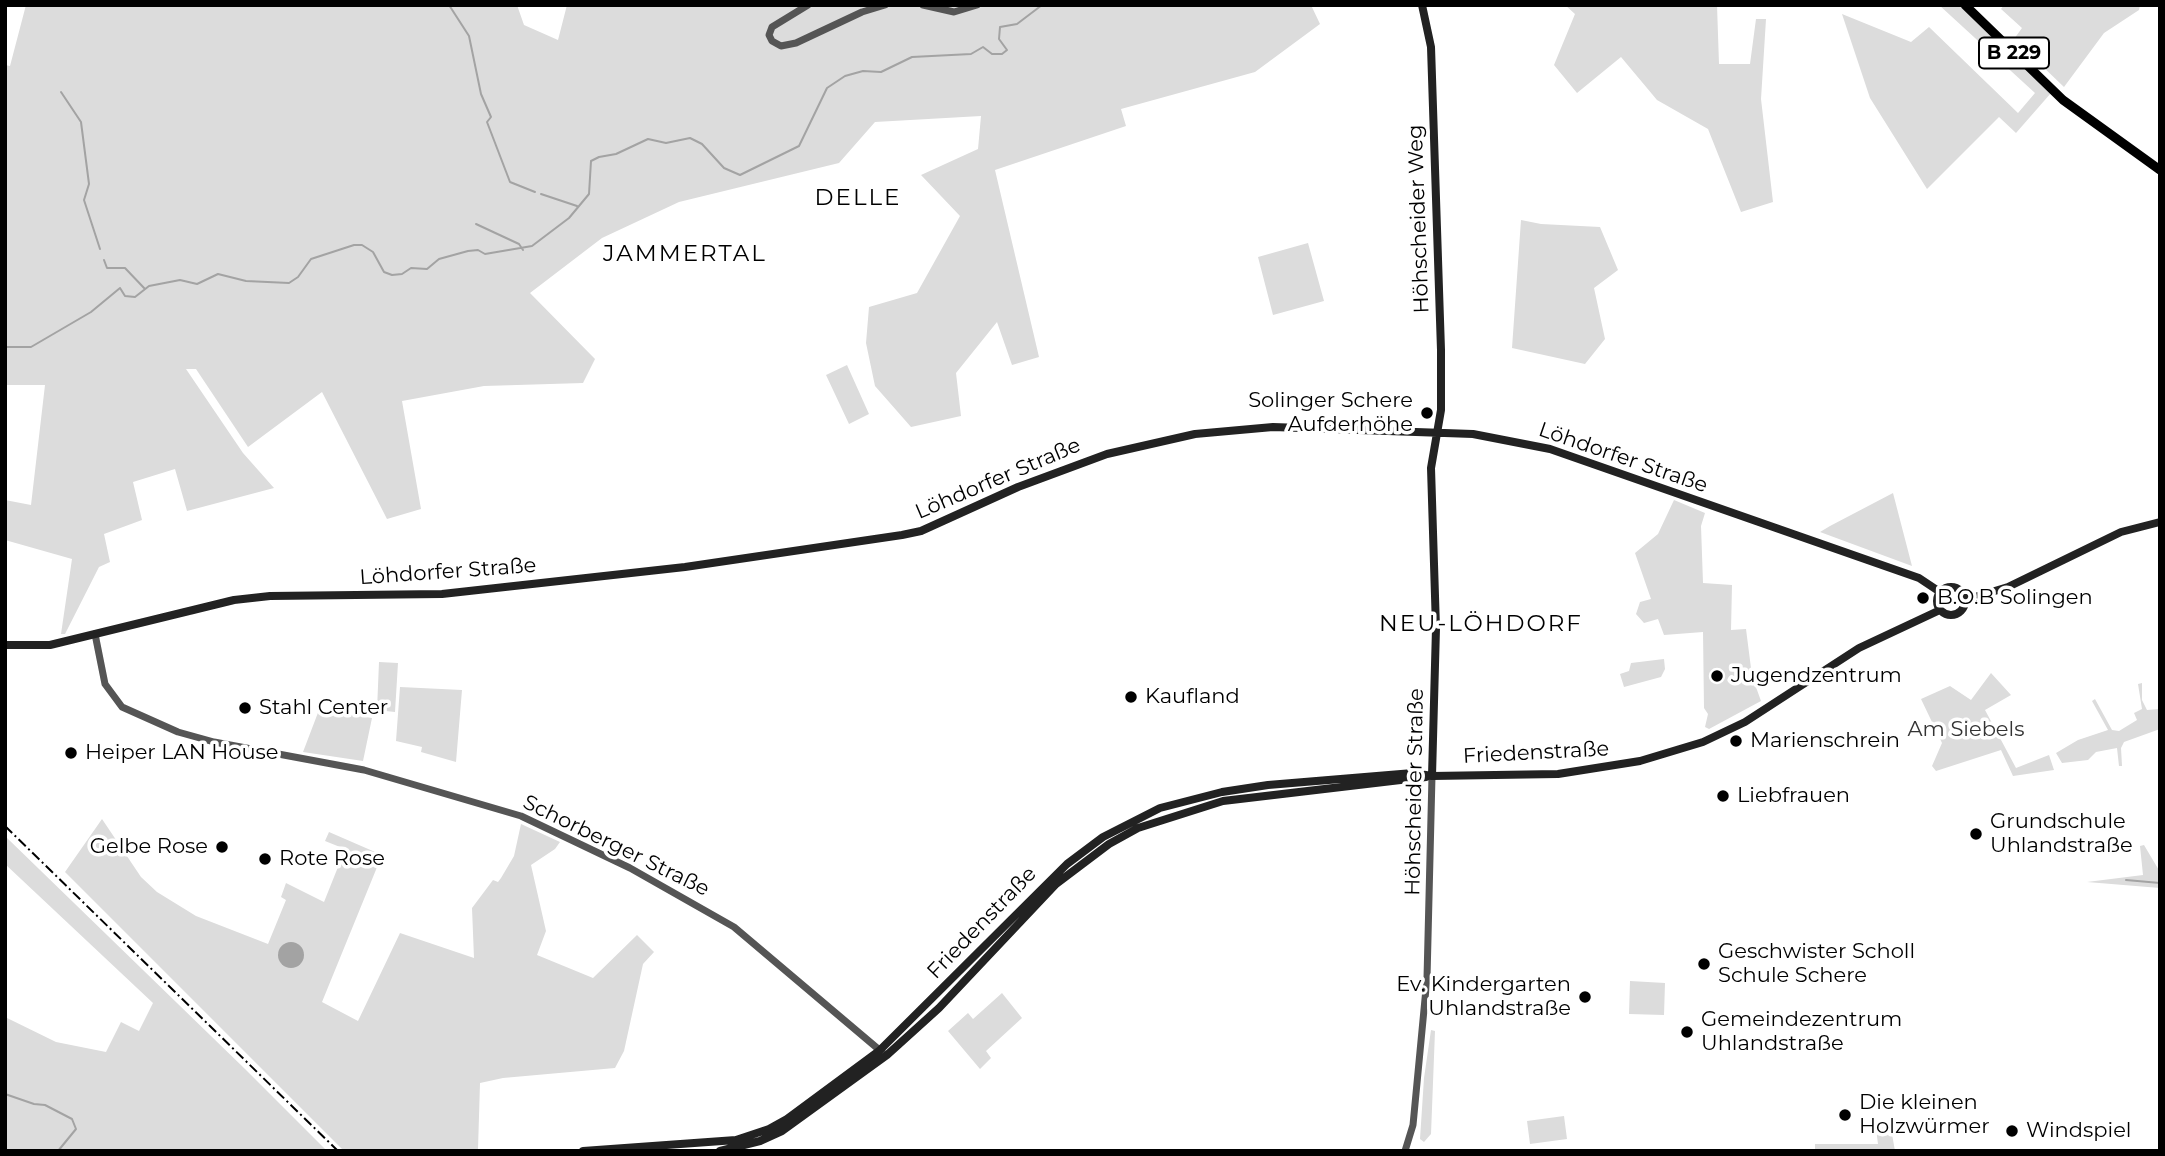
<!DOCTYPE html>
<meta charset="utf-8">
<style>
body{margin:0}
#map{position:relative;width:2165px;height:1156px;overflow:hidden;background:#fff;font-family:Montserrat,sans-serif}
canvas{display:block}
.frame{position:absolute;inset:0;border:7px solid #000;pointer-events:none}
</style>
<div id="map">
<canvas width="2165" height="1156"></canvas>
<div class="frame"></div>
</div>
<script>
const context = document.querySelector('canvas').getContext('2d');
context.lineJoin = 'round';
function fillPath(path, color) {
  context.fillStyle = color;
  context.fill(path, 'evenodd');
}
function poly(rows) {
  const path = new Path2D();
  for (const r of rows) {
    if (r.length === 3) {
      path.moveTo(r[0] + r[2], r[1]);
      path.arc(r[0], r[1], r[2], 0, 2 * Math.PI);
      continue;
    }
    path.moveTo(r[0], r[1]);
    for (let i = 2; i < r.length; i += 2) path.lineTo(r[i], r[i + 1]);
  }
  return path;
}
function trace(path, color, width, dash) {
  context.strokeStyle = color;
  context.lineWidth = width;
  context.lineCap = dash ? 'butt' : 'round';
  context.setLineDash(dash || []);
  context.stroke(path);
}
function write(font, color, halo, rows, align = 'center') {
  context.font = font + ' Montserrat,sans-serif';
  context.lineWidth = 7;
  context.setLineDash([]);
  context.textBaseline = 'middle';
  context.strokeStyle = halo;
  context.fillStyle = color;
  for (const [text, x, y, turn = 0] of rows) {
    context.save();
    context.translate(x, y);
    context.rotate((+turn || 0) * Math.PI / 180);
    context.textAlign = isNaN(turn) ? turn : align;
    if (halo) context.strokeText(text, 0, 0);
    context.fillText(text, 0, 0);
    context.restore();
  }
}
fillPath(poly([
 [26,5,517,5,524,25,558,40,567,5,1311,5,1320,24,1255,72,1121,109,1126,126,995,170,1039,357,1012,365,997,322,956,373,961,416,911,427,875,386,866,343,869,307,917,293,960,216,921,175,978,149,981,116,875,122,839,163,679,202,602,238,530,293,595,359,583,383,484,386,402,401,421,509,387,519,322,392,248,447,196,369,186,369,243,453,274,488,187,511,175,469,133,482,142,520,104,534,110,562,99,567,65,634,61,634,72,559,5,540,5,500,31,505,45,385,5,385,5,65,10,66],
 [1565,5,1717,5,1719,64,1750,64,1756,19,1766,19,1761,99,1773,202,1741,212,1708,129,1657,100,1621,57,1577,93,1554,65,1575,14],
 [1939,5,1959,5,2051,93,2016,133,1999,117,1927,189,1870,98,1842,14,1911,42,1929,27,2018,113,2035,93],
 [2004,5,2140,5,2139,10,2104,33,2064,87,2014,39,2022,28,2001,9],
 [1521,220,1541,224,1600,227,1618,270,1594,288,1605,339,1585,364,1512,348],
 [1308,243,1324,301,1273,315,1258,257],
 [847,365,869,414,849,424,826,375],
 [1893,493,1912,566,1820,532,1830,526],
 [1674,500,1705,513,1701,526,1703,583,1732,585,1731,630,1746,629,1752,676,1761,701,1709,729,1705,727,1708,714,1704,708,1703,632,1664,635,1658,619,1644,623,1636,614,1640,602,1651,599,1635,553,1658,534],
 [1664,659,1665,669,1661,677,1624,687,1620,674,1629,671,1631,663],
 [379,662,398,663,395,712,377,710],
 [1991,673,2011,695,1985,710,2016,768,2049,755,2054,770,2013,776,2001,750,1936,771,1932,766,1942,743,1921,699,1950,686,1971,700],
 [2142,683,2142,700,2147,710,2160,709,2160,729,2124,742,2121,748,2122,766,2119,766,2117,748,2096,752,2088,760,2062,763,2056,753,2078,740,2108,730,2092,701,2095,699,2112,730,2119,731,2137,720,2134,713,2142,709,2138,684],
 [400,687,462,690,456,762,421,752,422,747,396,741],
 [319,710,372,718,363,761,303,752],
 [102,819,141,877,157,892,196,916,268,944,286,900,281,897,286,883,324,902,338,867,333,865,340,847,325,841,329,832,382,855,322,1002,358,1021,400,933,474,958,472,908,493,880,498,882,501,878,514,856,521,824,560,842,555,849,531,865,546,931,537,955,593,978,637,935,654,952,643,964,624,1051,615,1068,503,1078,480,1083,478,1149,491,1151,344,1151,65,872],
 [5,836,245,1069,327,1151,5,1151,5,1017,56,1042,106,1052,121,1022,139,1031,153,1003,5,864],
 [2144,845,2160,872,2160,888,2087,882,2143,875,2140,846],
 [1630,981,1665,983,1664,1015,1629,1014],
 [1002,993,1022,1018,986,1051,991,1058,980,1069,948,1031,968,1013,973,1019],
 [1431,1030,1435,1031,1431,1134,1424,1142,1420,1139,1424,1078],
 [1564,1116,1567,1139,1530,1144,1527,1121],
 [1897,1125,1898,1132,1892,1134,1895,1151,1815,1151,1815,1144,1878,1144,1876,1129]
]), '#dcdcdc');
fillPath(poly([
 [291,955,13]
]), '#a3a3a3');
trace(poly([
 [449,5,469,36,481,94,491,117,487,122,510,182,535,192],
 [61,92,81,122,89,184,84,200,100,249],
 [541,194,577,206],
 [476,224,519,244,523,250],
 [104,260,107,268,125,268,145,289],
 [5,347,31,347,91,312,120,288,125,296,135,297,149,286,180,280,197,284,218,274,246,281,289,283,298,277,311,259,354,245,362,245,373,252,384,272,392,275,402,274,411,268,427,269,439,259,468,251,478,250,485,254,532,246,569,218,589,194,591,161,599,157,616,154,648,139,666,143,690,138,702,144,724,168,740,175,799,146,827,88,845,76,863,71,881,72,912,57,971,54,983,47,992,54,1002,54,1007,50,999,39,1000,27,1017,24,1042,5],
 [2126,880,2160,883],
 [5,1094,34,1104,45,1105,72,1119,76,1129,58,1151]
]), '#a3a3a3', 2);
trace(poly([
 [808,5,772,27,769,35,772,41,781,46,796,43,862,12,885,5],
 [923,5,954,12,977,5],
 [95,634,105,684,122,707,178,732,214,742,364,770,521,816,630,868,734,927,883,1053],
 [1405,1151,1413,1125,1427,978,1432,776]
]), '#555', 7);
trace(poly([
 [1422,5,1431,47,1441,350,1441,410,1431,468,1436,628,1432,776],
 [1951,601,14],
 [1965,600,2008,587,2121,532,2160,522],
 [5,645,50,645,234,600,270,596,442,594,685,567,902,535,921,531,1018,487,1107,454,1195,434,1273,427,1473,434,1550,449,1919,578,1940,592],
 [583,1151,736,1140,769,1129,787,1119,879,1051,1067,864,1103,837,1160,808,1222,792,1268,785,1413,773,1432,776,1558,774,1640,761,1703,742,1745,722,1859,648,1940,610],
 [720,1151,760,1141,782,1131,887,1055,939,1008,1056,884,1109,844,1138,828,1223,801,1426,777]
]), '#222', 8);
trace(poly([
 [1965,5,2063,100,2160,170]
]), '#000', 9);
trace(poly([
 [5,826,338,1151]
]), '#000', 2, [10, 3.5, 2, 3.5]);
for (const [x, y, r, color] of [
 [1427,413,7,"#000"],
 [1923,598,7,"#000"],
 [1717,676,7,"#000"],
 [1131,697,7,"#000"],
 [245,708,7,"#000"],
 [1736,741,7,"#000"],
 [71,753,7,"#000"],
 [1723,796,7,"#000"],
 [1976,834,7,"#000"],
 [222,847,7,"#000"],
 [265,859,7,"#000"],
 [1704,964,7,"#000"],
 [1585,997,7,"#000"],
 [1687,1032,7,"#000"],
 [1845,1115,7,"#000"],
 [2012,1131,7,"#000"]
]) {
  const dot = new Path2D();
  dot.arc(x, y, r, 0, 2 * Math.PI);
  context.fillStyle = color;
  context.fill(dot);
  trace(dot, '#fff', 2.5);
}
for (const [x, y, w] of [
 [2014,53,70]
]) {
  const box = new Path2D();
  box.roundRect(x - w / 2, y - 15.5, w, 31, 5);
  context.fillStyle = '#fff';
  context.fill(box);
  trace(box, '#000', 2);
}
write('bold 19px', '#000', null, [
 ["B 229",2014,53]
]);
write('21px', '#000', '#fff', [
 ["Höhscheider Weg",1419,219,-92],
 ["Löhdorfer Straße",1623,458,19],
 ["Löhdorfer Straße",998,479,-23],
 ["Löhdorfer Straße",448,572,-4],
 ["Friedenstraße",1536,753,-3],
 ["Höhscheider Straße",1415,792,-89],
 ["Schorberger Straße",616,846,26],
 ["Friedenstraße",982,923,-46]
]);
write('21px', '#000', '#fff', [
 ["Solinger Schere",1413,401,"right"],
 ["Aufderhöhe",1413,425,"right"],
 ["B.O.B Solingen",1937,598],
 ["Jugendzentrum",1731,676],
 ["Kaufland",1145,697],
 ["Stahl Center",259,708],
 ["Marienschrein",1750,741],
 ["Heiper LAN House",85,753],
 ["Liebfrauen",1737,796],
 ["Grundschule",1990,822],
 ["Uhlandstraße",1990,846],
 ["Gelbe Rose",208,847,"right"],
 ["Rote Rose",279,859],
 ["Geschwister Scholl",1718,952],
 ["Schule Schere",1718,976],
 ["Ev. Kindergarten",1571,985,"right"],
 ["Uhlandstraße",1571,1009,"right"],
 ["Gemeindezentrum",1701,1020],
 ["Uhlandstraße",1701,1044],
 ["Die kleinen",1859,1103],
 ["Holzwürmer",1859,1127],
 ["Windspiel",2026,1131]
], 'left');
write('21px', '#333', '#fff', [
 ["Am Siebels",1966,730]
]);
context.letterSpacing = '2px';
write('23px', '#000', '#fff', [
 ["DELLE",858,198],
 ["JAMMERTAL",685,254],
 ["NEU-LÖHDORF",1481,624]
]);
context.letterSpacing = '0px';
</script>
